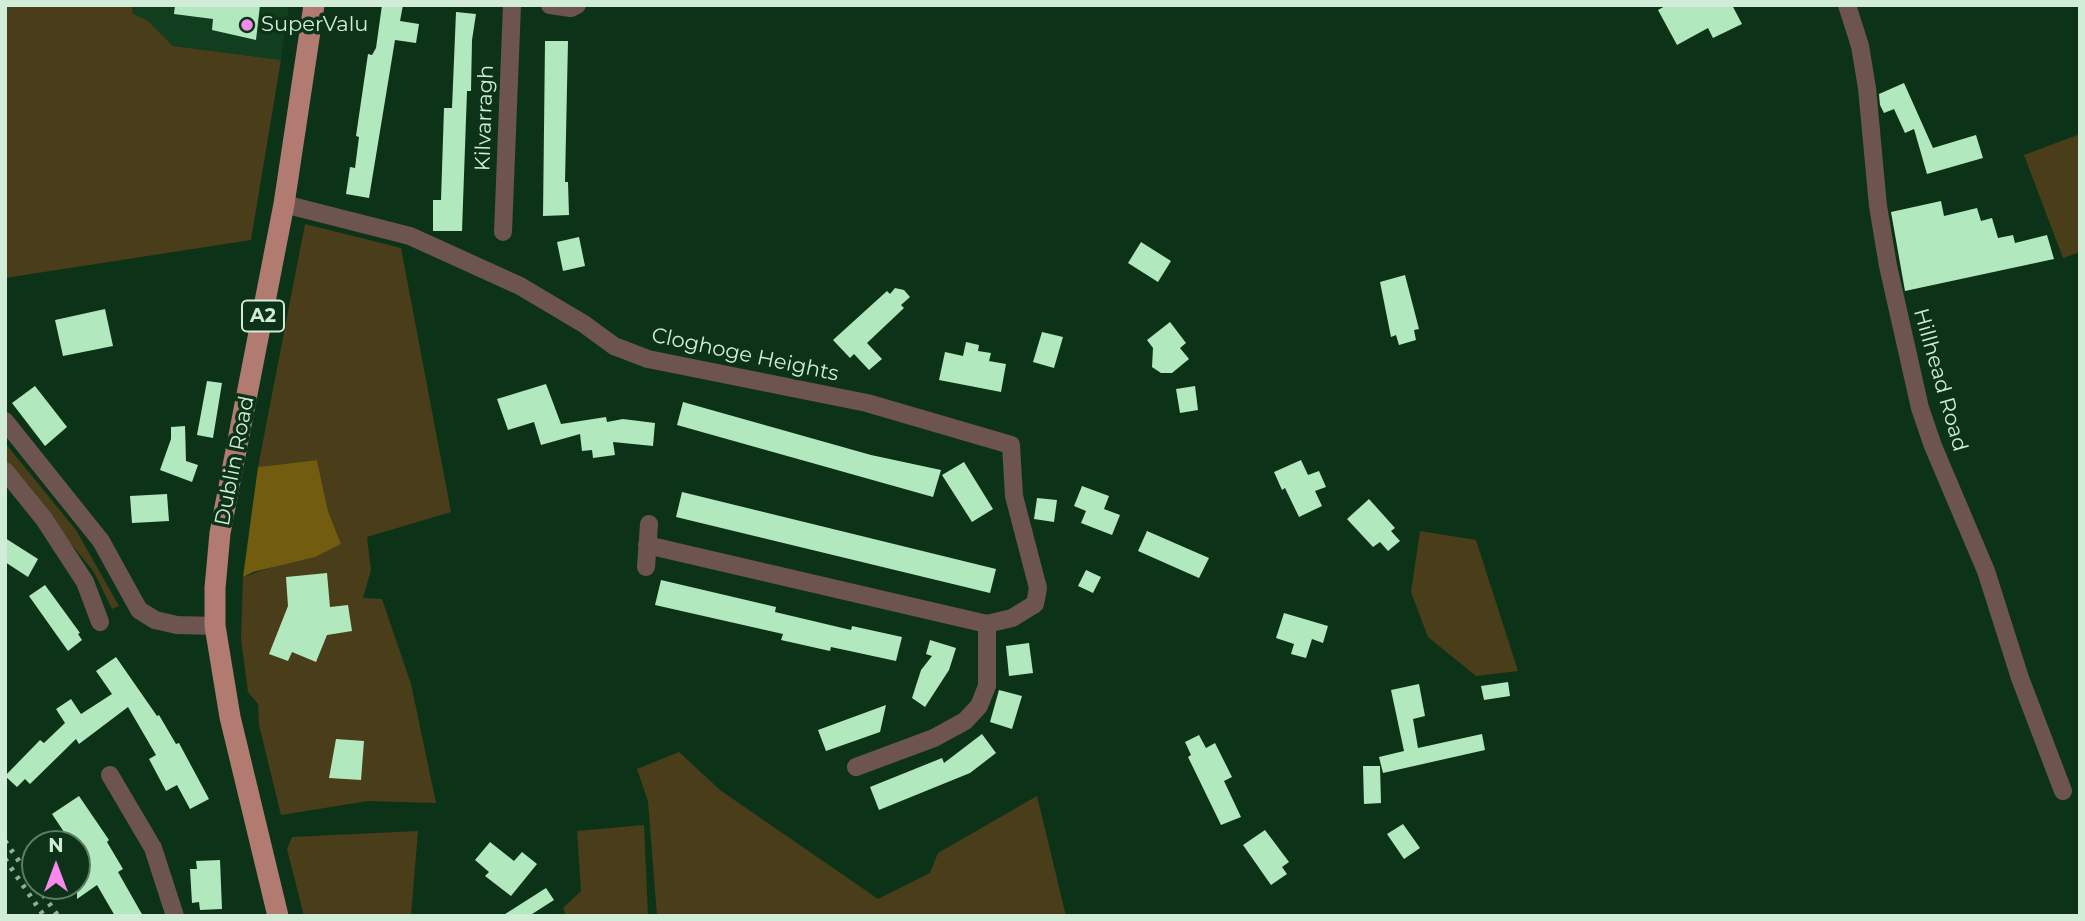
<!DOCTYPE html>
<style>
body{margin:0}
#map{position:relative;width:2085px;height:921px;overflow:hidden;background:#0c3318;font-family:Montserrat,sans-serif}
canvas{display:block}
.frame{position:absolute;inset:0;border:7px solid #d2edd7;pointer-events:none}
.north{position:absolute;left:21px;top:830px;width:70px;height:70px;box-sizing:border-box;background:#0c3318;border:2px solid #5b7d64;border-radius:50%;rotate:0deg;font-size:19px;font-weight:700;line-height:28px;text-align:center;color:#d2edd7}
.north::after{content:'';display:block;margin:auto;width:24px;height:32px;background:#f788ec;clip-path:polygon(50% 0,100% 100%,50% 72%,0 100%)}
</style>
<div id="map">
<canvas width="2085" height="921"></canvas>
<div class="frame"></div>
<div class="north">N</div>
</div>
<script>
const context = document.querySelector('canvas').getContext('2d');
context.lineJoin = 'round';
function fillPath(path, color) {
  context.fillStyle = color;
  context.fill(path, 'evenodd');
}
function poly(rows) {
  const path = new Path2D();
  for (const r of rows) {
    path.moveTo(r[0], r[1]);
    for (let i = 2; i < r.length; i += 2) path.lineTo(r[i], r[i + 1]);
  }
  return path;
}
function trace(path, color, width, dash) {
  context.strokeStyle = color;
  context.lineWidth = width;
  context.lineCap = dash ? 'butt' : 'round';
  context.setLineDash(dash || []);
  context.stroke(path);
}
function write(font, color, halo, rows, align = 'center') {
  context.font = font + ' Montserrat,sans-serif';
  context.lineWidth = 7;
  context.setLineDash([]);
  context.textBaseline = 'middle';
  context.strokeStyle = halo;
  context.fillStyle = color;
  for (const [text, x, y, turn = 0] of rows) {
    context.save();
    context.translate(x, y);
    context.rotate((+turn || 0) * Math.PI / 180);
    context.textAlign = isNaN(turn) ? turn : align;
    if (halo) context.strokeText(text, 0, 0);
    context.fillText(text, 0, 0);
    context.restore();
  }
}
fillPath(poly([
 [133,5,289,5,281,60,173,46,148,21,132,13]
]), '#113e1f');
fillPath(poly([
 [5,5,133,5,132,13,148,21,173,46,281,60,251,240,5,278],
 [2080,134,2080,252,2063,258,2024,155],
 [305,224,401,248,451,512,367,537,371,570,363,598,382,599,411,684,436,803,368,801,281,815,259,725,258,704,248,692,241,639,243,577,341,544,328,511,317,460,258,467],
 [5,443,76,530,119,606,112,609,94,572,5,463],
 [1420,531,1476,540,1518,671,1476,676,1428,637,1411,592],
 [679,752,720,790,878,899,930,873,938,853,1037,796,1066,916,657,916,648,801,637,769],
 [644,825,648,916,566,916,563,908,581,891,577,831],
 [418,831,411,916,304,916,287,849,292,837]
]), '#4a3e1a');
fillPath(poly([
 [317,460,328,511,341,544,315,557,253,572,243,577,258,467]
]), '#725c0f');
fillPath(poly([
 [175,5,260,5,256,40,212,30,213,19,174,14],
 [382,5,403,5,400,21,419,24,416,43,395,40,369,198,346,194,350,167,355,168,359,137,356,136,368,54,372,55,376,48],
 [1667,5,1732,5,1742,24,1713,38,1708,28,1677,45,1658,10],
 [456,12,476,14,472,40,471,91,467,91,462,231,433,231,433,200,441,200,444,108,452,108],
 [545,41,568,41,565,182,568,182,569,215,543,216],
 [1904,83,1933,148,1976,135,1983,158,1927,174,1914,129,1905,133,1894,109,1884,113,1880,105,1879,94],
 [1941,201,1944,216,1977,208,1981,221,1992,218,1998,238,2013,235,2015,243,2047,235,2054,259,1905,291,1891,212],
 [579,237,585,266,563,271,557,242],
 [1141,242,1171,261,1158,282,1128,263],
 [1405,275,1419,329,1414,330,1416,340,1399,345,1396,335,1391,337,1380,282],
 [895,288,904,290,910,297,901,305,904,308,867,343,882,359,869,370,854,354,850,358,833,340,887,291,890,294],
 [105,309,113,346,63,356,55,320],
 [1170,322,1186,343,1180,348,1189,359,1172,373,1161,373,1152,367,1153,348,1147,340],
 [1042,332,1063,337,1054,368,1033,362],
 [966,342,979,345,978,351,991,353,989,361,1006,364,1001,392,939,380,945,352,963,356],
 [207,381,222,383,213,438,197,435],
 [546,384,561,424,606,417,607,422,623,419,655,423,653,446,613,442,615,455,593,458,592,450,582,451,580,434,541,445,534,422,508,430,497,399],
 [35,386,67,427,45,446,12,403],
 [1195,386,1198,410,1180,413,1176,389],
 [683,402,871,455,941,470,933,497,677,425],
 [185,426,186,461,198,465,192,482,160,470,171,439,171,427],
 [1301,460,1308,475,1319,471,1326,487,1315,491,1322,506,1299,517,1285,488,1282,490,1274,472],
 [964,462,993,509,972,522,942,475],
 [1082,486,1109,496,1104,509,1120,515,1112,535,1081,523,1086,511,1074,506],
 [682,492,996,569,990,593,676,517],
 [167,494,169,521,132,523,130,496],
 [1037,498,1057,500,1054,522,1034,519],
 [1369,499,1395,528,1391,531,1400,541,1388,551,1380,542,1373,547,1347,519],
 [1147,531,1209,558,1199,578,1138,551],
 [5,538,38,559,28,577,5,562],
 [1086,570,1101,577,1093,593,1078,586],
 [327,573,330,607,348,605,352,631,327,635,316,662,292,652,288,661,269,654,288,606,286,577],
 [661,580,776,607,775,612,851,630,852,626,902,637,896,661,831,647,830,651,781,640,783,634,655,605],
 [45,585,80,633,78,634,82,640,68,651,29,596],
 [1284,613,1328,626,1323,643,1312,639,1306,658,1291,654,1294,644,1276,638],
 [930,640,956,648,949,670,925,707,912,698,921,670,932,656,926,654],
 [1029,643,1033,673,1009,676,1006,646],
 [116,657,157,716,159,715,176,744,179,743,209,799,190,809,177,785,166,791,149,759,156,755,128,707,79,744,76,739,30,784,25,779,17,787,5,776,40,740,44,743,65,723,56,709,71,699,81,714,112,694,96,671],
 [1508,682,1510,696,1484,700,1481,686],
 [1419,684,1425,716,1413,719,1418,748,1482,734,1485,750,1383,773,1379,757,1404,751,1391,690],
 [999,690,1022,696,1012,729,990,722],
 [886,705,880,732,826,751,818,730],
 [982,734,996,753,970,773,879,810,870,787,942,758,944,763],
 [1199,735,1206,748,1215,743,1232,777,1224,781,1241,817,1221,825,1188,757,1191,755,1185,742],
 [336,739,364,741,361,780,329,778],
 [1363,766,1380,766,1381,803,1364,804],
 [79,796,109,840,107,842,123,869,118,872,143,916,115,916,97,885,77,899,77,844,72,844,52,814],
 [1403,824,1420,848,1404,859,1387,834],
 [1265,830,1289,862,1282,867,1287,874,1271,885,1243,845],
 [490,842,514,861,522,852,537,864,511,896,485,876,489,872,475,860],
 [220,860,222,909,200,910,199,902,192,903,190,869,197,869,196,861],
 [546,888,554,900,529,916,502,916]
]), '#b1e8bd');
trace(poly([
 [550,5,571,8,577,5],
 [1847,5,1860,46,1867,88,1878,206,1888,266,1920,408,1933,446,1986,571,2020,678,2063,791],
 [284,204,410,236,520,286,584,324,614,346,648,359,867,403,1011,445,1014,496,1038,588,1035,604,1012,618,987,624,647,545],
 [503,232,512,5],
 [5,421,101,541,139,610,155,620,177,625,215,626],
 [5,471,44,519,85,582,100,622],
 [646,567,649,524],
 [856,767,934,738,965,721,979,706,987,686,987,624],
 [110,775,153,848,175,916]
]), '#6e544f', 18);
trace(poly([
 [278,916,230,717,215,626,215,588,220,533,284,204,314,5]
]), '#b17b71', 21);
trace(poly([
 [5,841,23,867],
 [5,859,44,916],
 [37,886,58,916]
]), '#91b098', 5, [3.5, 7]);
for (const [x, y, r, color] of [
 [247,25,7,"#f788ec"]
]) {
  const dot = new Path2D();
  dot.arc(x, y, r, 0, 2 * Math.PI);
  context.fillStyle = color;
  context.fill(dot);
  trace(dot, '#0c3318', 2.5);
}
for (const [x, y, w] of [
 [263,316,42]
]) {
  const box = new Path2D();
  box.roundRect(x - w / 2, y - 15.5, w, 31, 5);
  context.fillStyle = '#0c3318';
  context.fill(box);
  trace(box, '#d2edd7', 2);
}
write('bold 19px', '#d2edd7', null, [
 ["A2",263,316]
]);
write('21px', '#d2edd7', '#0c3318', [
 ["SuperValu",261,25]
], 'left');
write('21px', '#d2edd7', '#0c3318', [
 ["Kilvarragh",485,118,-88],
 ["Cloghoge Heights",745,355,12],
 ["Hillhead Road",1940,380,74],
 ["Dublin Road",235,461,-79]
]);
</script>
